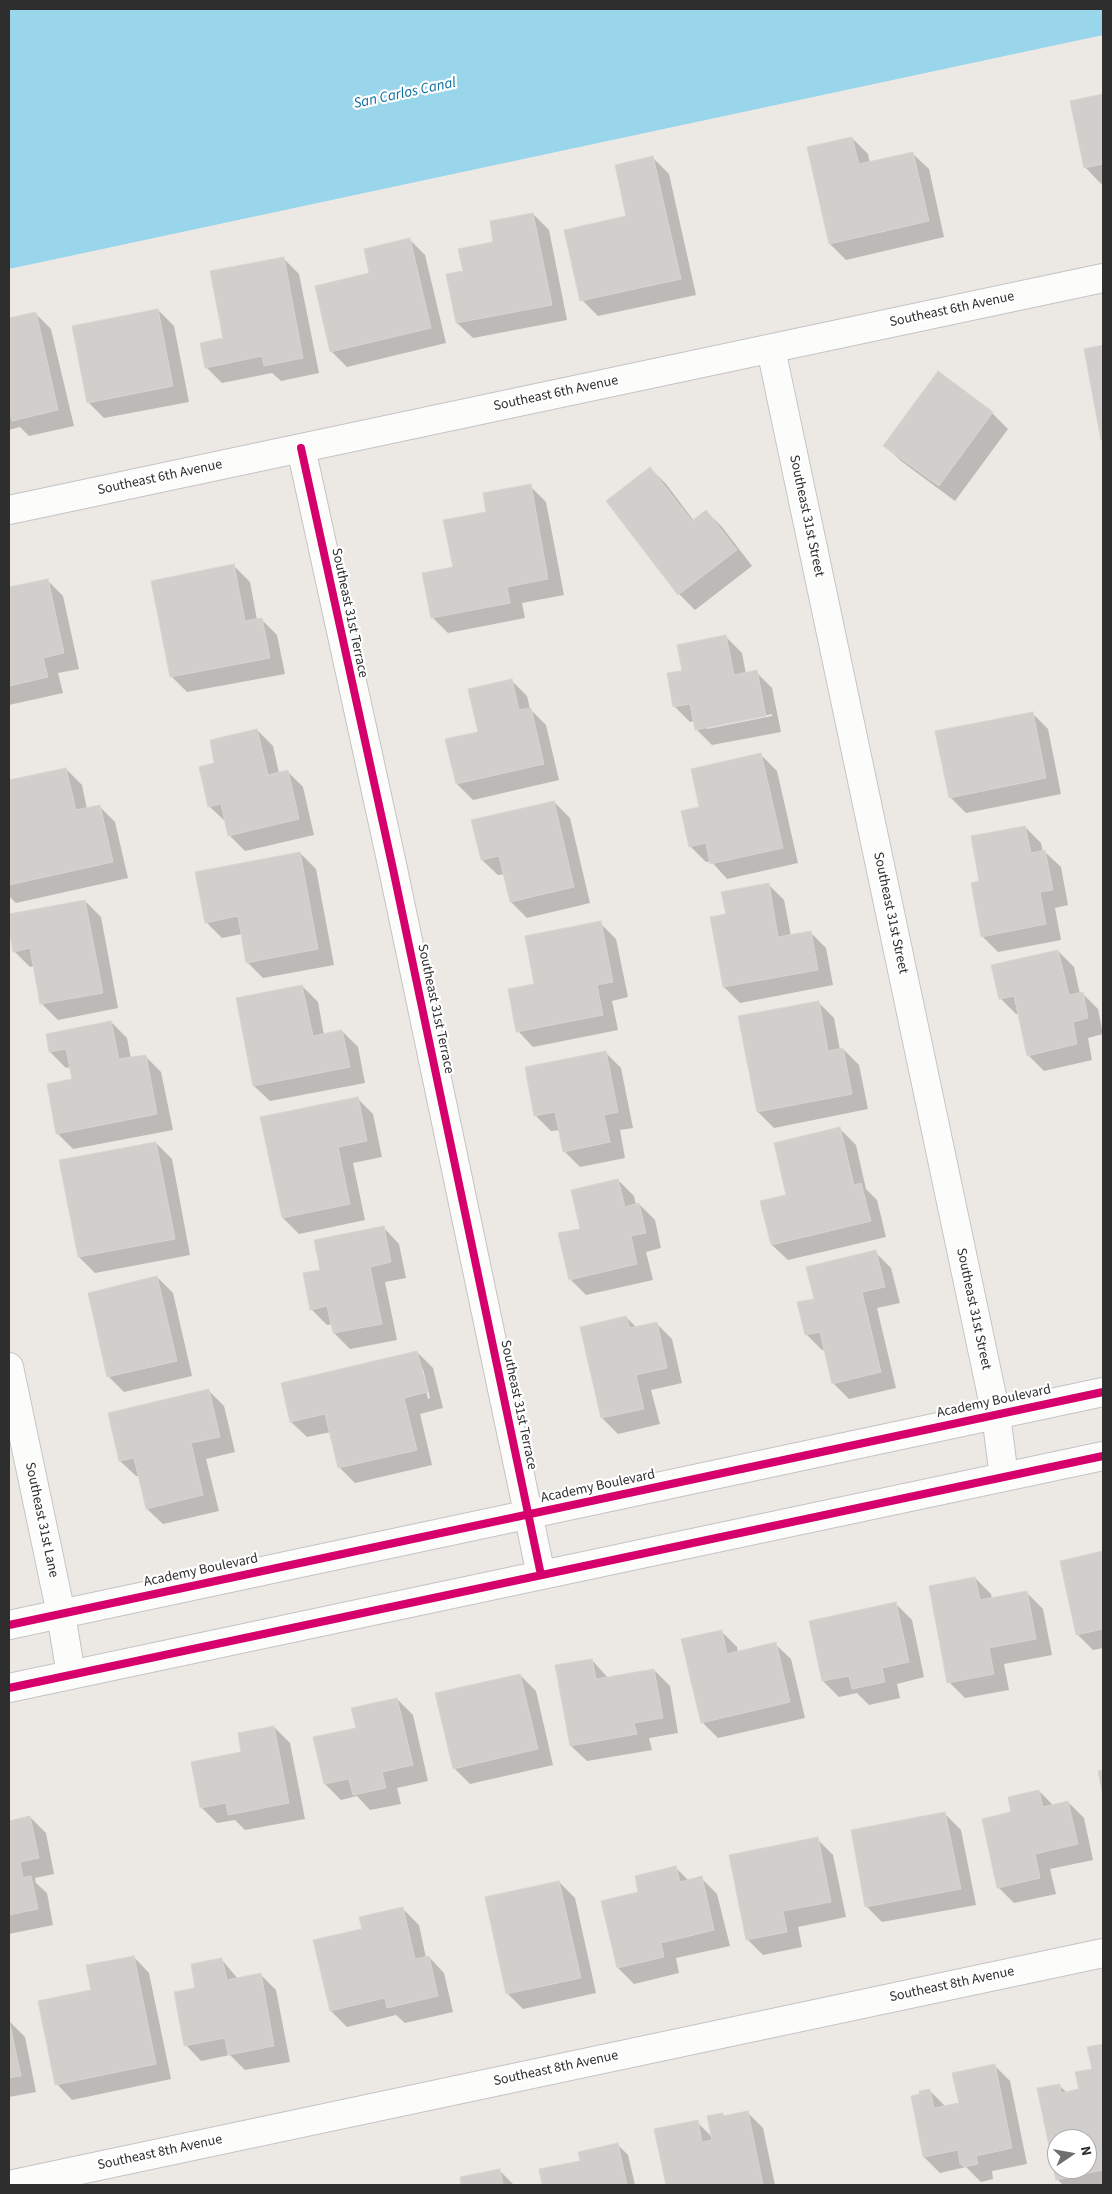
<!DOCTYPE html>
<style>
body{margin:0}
#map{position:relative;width:1112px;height:2194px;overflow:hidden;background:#ece8e4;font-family:"Source Sans 3",sans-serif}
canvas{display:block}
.frame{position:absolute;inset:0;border:10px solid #2e2e2e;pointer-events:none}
.north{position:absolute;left:1047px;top:2129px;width:50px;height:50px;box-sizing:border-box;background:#fff;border:1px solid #ababab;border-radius:50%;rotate:78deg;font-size:14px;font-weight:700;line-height:20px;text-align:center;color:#2e2e2e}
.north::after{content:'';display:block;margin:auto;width:18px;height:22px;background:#706f6e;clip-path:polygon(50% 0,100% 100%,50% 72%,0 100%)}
</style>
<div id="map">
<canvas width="1112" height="2194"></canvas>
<div class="frame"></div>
<div class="north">N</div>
</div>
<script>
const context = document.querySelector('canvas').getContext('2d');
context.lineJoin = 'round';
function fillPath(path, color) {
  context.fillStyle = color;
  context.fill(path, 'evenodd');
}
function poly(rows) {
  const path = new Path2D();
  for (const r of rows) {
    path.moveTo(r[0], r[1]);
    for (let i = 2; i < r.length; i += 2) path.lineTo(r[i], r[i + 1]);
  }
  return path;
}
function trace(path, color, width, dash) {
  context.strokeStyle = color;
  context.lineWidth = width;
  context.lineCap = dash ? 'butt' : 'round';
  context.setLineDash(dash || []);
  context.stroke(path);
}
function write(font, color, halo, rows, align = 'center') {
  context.font = font + ' "Source Sans 3",sans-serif';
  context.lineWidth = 4.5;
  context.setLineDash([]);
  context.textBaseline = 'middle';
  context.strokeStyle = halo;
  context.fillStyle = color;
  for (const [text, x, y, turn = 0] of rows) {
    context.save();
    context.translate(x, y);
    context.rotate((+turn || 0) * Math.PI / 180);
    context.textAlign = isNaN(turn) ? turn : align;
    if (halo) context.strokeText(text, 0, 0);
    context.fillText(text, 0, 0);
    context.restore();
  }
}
fillPath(poly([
 [9,9,1103,9,1103,35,9,269]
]), '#99d6ec');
fillPath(poly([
 [1103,95,1103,183,1101,184,1086,168,1071,102],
 [852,138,868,154,870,163,913,154,929,169,944,237,846,260,830,244,808,148],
 [653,158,669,174,696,295,598,316,582,300,628,217],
 [533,214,549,230,567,320,473,338,457,323,464,272],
 [409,239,425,255,446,343,347,367,331,351,371,274],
 [283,258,299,274,319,373,281,381,272,373,222,383,206,367],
 [158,310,174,326,189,402,104,418,88,402],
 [35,313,51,329,74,426,29,436,20,427,9,430,9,319],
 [1103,346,1103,441,1085,350],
 [938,373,992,413,1008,429,955,501,901,461,885,446],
 [650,468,666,484,694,521,706,511,722,527,752,566,695,610,679,594,608,501],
 [530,486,546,502,564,595,522,603,525,618,448,633,432,617,454,568,488,513],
 [234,566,250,582,257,620,261,619,277,635,285,674,187,692,171,676],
 [47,580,63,596,79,669,58,673,63,693,9,705,9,588],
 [726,637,742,653,746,674,756,672,772,688,781,732,712,745,696,729,695,721,690,722,674,706,684,672],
 [772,714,772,716,707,729,707,727],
 [511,680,527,696,530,709,546,725,559,780,473,800,457,784,479,733],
 [1032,713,1048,729,1061,794,966,813,950,797],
 [257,730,273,746,279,773,287,771,303,787,314,835,245,851,229,835,226,822,209,806,216,764],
 [761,755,777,771,798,863,727,879,711,861,706,862,690,846,700,808],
 [66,769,82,785,87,809,99,806,115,822,128,878,16,903,9,896,9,781],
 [554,802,570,818,590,903,527,918,511,902,505,874,498,875,482,860],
 [1025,827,1041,843,1043,852,1045,852,1061,867,1068,905,1055,908,1061,940,998,952,982,936,981,882],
 [300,853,316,869,334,965,263,978,247,962,242,934,222,938,206,922],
 [768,884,784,900,791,936,810,932,826,948,833,985,740,1003,724,987,727,915],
 [85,901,101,917,118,1008,58,1020,42,1004,34,966,30,967,14,951,9,916],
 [600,923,616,939,628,997,612,1001,618,1030,533,1047,518,1031,536,985],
 [1058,951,1074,967,1080,994,1082,993,1098,1009,1103,1034,1088,1038,1092,1060,1044,1071,1028,1055,1019,1014,1016,1014,1000,998],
 [302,986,318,1002,324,1035,342,1031,358,1047,365,1083,270,1101,254,1086],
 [818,1002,834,1018,840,1050,843,1049,859,1065,868,1109,774,1128,758,1112,740,1017],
 [111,1022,127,1038,131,1059,145,1056,161,1072,173,1130,73,1149,57,1133,74,1080,71,1067,66,1068,50,1052,47,1035],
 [605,1052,621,1068,633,1128,620,1130,625,1158,580,1167,564,1151,560,1130,551,1131,536,1116],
 [357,1098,373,1114,382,1157,353,1163,365,1220,299,1234,283,1218],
 [840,1129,856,1145,866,1189,877,1200,886,1237,788,1260,772,1245,787,1196],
 [156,1143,172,1159,190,1255,95,1273,79,1257],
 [618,1180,634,1196,636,1205,639,1204,655,1220,661,1248,646,1252,653,1280,586,1295,570,1279,581,1230],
 [384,1228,399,1244,406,1278,385,1282,397,1340,350,1349,334,1333,332,1324,327,1325,311,1309,321,1271],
 [875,1252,891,1268,900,1303,877,1308,896,1388,849,1399,833,1383,825,1350,822,1350,806,1334,815,1300],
 [157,1277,173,1293,192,1376,124,1392,108,1376],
 [626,1317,637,1328,656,1323,672,1339,682,1383,651,1390,660,1424,618,1434,602,1418],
 [417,1352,433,1368,443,1408,420,1414,432,1465,355,1483,339,1467,331,1432,307,1437,291,1422],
 [421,1369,423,1369,430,1398,428,1399],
 [208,1390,224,1406,235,1452,206,1459,219,1511,163,1524,147,1509,139,1476,136,1476,120,1461],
 [1103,1552,1103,1648,1093,1650,1077,1634,1061,1562],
 [975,1578,991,1594,992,1599,1027,1593,1043,1609,1052,1655,1004,1664,1009,1690,965,1698,949,1682],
 [896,1604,912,1620,924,1677,897,1684,900,1698,869,1705,857,1693,839,1697,823,1681],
 [721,1631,737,1647,738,1652,775,1644,791,1659,805,1718,718,1738,702,1722],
 [592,1660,608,1678,654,1670,670,1686,678,1733,649,1738,652,1750,587,1761,571,1746],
 [520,1675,536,1691,553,1765,470,1784,454,1768],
 [397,1699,413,1715,428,1781,397,1788,401,1804,370,1810,357,1796,341,1800,325,1784,315,1738,357,1729],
 [274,1727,290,1743,305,1819,245,1830,235,1820,217,1823,201,1807,243,1753],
 [1039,1791,1053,1805,1068,1802,1084,1818,1093,1860,1050,1869,1056,1894,1014,1903,998,1887,1012,1813],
 [945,1814,961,1830,976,1905,882,1922,866,1906],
 [30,1817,46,1833,54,1874,35,1878,36,1883,47,1893,53,1925,9,1934,9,1822],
 [817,1839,833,1855,846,1917,798,1927,802,1947,763,1955,747,1939],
 [676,1868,689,1881,701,1878,717,1894,730,1946,676,1958,679,1973,634,1984,618,1968,640,1893],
 [559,1882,575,1898,596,1993,523,2009,507,1993],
 [403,1909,419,1925,426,1958,429,1957,444,1973,453,2012,405,2023,396,2015,347,2027,331,2011,364,1930],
 [134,1957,149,1973,171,2079,72,2100,57,2084,92,1991],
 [222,1960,238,1979,260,1974,276,1990,290,2062,245,2070,230,2055,201,2061,186,2045,197,1989],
 [9,2021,25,2037,36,2092,9,2097],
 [1103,2045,1103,2185,1063,2185,1057,2179,1039,2089,1059,2085,1067,2093,1080,2090,1093,2070,1088,2048],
 [1057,2139,1087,2139,1087,2169,1057,2169],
 [994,2065,1010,2081,1027,2164,992,2171,993,2179,981,2182,966,2167,940,2173,924,2157,929,2090,946,2107,960,2103],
 [747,2112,763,2128,775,2185,668,2185,656,2130,697,2122,713,2138,722,2114,725,2117],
 [617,2144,628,2155,635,2185,544,2185,540,2170,581,2162],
 [499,2170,514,2185,462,2185,461,2178]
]), '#0003');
const building = poly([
 [1103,94,1103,164,1084,168,1070,101,1103,94],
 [852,137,859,164,913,152,929,221,829,244,807,147,852,137],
 [653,156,681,279,580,301,564,230,626,216,615,165,653,156],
 [533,213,552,305,456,323,446,274,463,271,458,249,493,242,490,221,533,213],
 [410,238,431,328,330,352,315,286,369,273,364,249,410,238],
 [284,257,303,358,264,366,262,356,205,368,200,343,223,338,210,271,284,257],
 [158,309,173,386,87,403,72,326,158,309],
 [36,312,58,410,12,421,9,410,9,318,36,312],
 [1103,345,1103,440,1101,440,1084,349,1103,345],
 [938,371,993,412,939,486,883,446,938,371],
 [650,467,692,521,706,510,737,550,678,595,606,501,650,467],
 [531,484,548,579,507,587,510,603,431,618,422,573,453,567,443,520,486,512,483,493,531,484],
 [234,564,245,621,262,618,270,658,170,677,151,581,234,564],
 [48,579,64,653,43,658,48,677,9,686,9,587,48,579],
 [726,635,734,675,757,670,766,716,695,730,690,704,673,707,667,673,682,671,677,645,726,635],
 [512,679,519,710,531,708,544,764,456,784,445,739,478,732,468,689,512,679],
 [1033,712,1046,778,949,798,935,731,1033,712],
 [257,729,268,775,288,770,299,819,228,836,221,804,208,807,199,767,214,763,210,740,257,729],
 [761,753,783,848,710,864,706,843,689,847,681,811,699,807,691,769,761,753],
 [66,768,76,810,100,805,113,862,9,885,9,780,66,768],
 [554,801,574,887,510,902,499,856,481,860,471,820,554,801],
 [1025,826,1031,853,1045,850,1053,890,1040,892,1046,924,981,937,971,883,979,881,971,836,1025,826],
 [300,852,318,949,246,963,238,916,205,923,195,872,300,852],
 [769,883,778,937,811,931,818,970,723,987,710,917,726,914,721,892,769,883],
 [85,900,103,993,40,1004,30,948,13,952,9,928,9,914,85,900],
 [601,921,613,982,597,985,603,1015,516,1032,508,989,534,984,525,936,601,921],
 [1058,950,1069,995,1083,992,1088,1018,1073,1022,1077,1044,1027,1056,1014,996,999,999,991,965,1058,950],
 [302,985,313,1036,342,1030,350,1067,253,1086,236,998,302,985],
 [819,1001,828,1051,843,1048,852,1094,757,1112,738,1016,819,1001],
 [111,1021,119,1059,146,1055,157,1114,56,1134,47,1084,72,1079,66,1049,49,1052,46,1034,111,1021],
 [606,1051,618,1112,604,1115,610,1142,563,1152,555,1112,534,1116,525,1067,606,1051],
 [358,1097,367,1141,338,1147,350,1204,282,1218,260,1117,358,1097],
 [840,1127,854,1185,861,1183,871,1221,771,1245,760,1201,786,1195,774,1143,840,1127],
 [156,1142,175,1239,78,1257,59,1160,156,1142],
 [618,1179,625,1207,639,1203,646,1233,631,1236,637,1264,569,1280,558,1233,580,1229,571,1190,618,1179],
 [384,1226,391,1262,370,1267,382,1324,333,1333,327,1306,310,1310,303,1273,320,1270,314,1240,384,1226],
 [876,1250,885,1287,862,1292,881,1372,832,1384,820,1332,805,1335,797,1302,814,1299,806,1267,876,1250],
 [157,1276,177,1361,107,1377,88,1293,157,1276],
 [626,1316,630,1328,657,1322,667,1368,636,1375,644,1409,601,1418,580,1327,626,1316],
 [417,1351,428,1392,404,1398,417,1450,338,1468,325,1414,290,1422,281,1383,417,1351],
 [209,1389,220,1437,191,1443,203,1495,146,1509,134,1458,119,1461,108,1413,209,1389],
 [1103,1551,1103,1629,1076,1635,1060,1561,1103,1551],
 [975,1577,980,1600,1027,1591,1036,1639,989,1648,994,1674,947,1683,929,1586,975,1577],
 [896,1602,909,1662,882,1668,885,1682,852,1689,849,1676,822,1681,809,1621,896,1602],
 [722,1630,727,1654,776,1642,790,1702,701,1723,681,1639,722,1630],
 [592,1659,596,1679,654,1669,663,1718,634,1723,637,1734,570,1746,555,1665,592,1659],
 [520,1674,538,1749,453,1769,435,1693,520,1674],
 [397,1698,413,1765,382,1772,386,1788,353,1795,349,1779,324,1784,313,1737,356,1728,351,1708,397,1698],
 [274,1726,289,1803,228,1815,226,1803,200,1808,191,1762,241,1752,238,1733,274,1726],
 [1103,1770,1103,1796,1098,1771,1103,1770],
 [1039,1790,1043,1807,1068,1801,1078,1844,1035,1854,1040,1878,997,1888,982,1819,1011,1812,1008,1797,1039,1790],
 [945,1812,961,1889,865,1907,851,1830,945,1812],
 [30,1816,39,1858,20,1862,23,1878,31,1876,38,1909,9,1915,9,1821,30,1816],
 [818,1837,831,1902,783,1911,787,1932,746,1940,729,1855,818,1837],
 [676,1866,680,1882,702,1876,714,1930,661,1943,664,1957,617,1968,601,1901,638,1892,635,1876,676,1866],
 [559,1881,581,1978,506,1994,485,1897,559,1881],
 [403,1907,415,1959,429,1956,438,1996,387,2008,385,1998,330,2011,313,1940,362,1929,359,1917,403,1907],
 [134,1956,156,2064,55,2085,38,2001,91,1990,86,1965,134,1956],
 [222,1958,227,1980,261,1973,274,2046,228,2055,225,2038,184,2046,174,1992,195,1988,191,1964,222,1958],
 [9,2020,21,2076,9,2078,9,2020],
 [1103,2044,1103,2170,1056,2180,1037,2088,1060,2084,1061,2093,1079,2089,1075,2072,1092,2069,1087,2047,1103,2044],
 [1057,2139,1087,2139,1087,2169,1057,2169,1057,2139],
 [995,2064,1012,2148,976,2156,978,2164,964,2167,960,2164,958,2150,923,2157,911,2096,920,2094,919,2091,930,2089,934,2108,959,2103,952,2073,995,2064],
 [748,2111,763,2185,666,2185,654,2129,698,2120,702,2142,712,2140,707,2116,723,2113,723,2116,748,2111],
 [618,2143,627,2185,542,2185,539,2169,580,2161,578,2152,618,2143],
 [500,2169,503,2185,461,2185,460,2177,500,2169]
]);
fillPath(building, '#d1cecb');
trace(building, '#d7d4d0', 1);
const minor = poly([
 [771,349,996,1415,1004,1477],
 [301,448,393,869,541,1575],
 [9,510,1103,278],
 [9,1367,61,1614,71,1675],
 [9,1625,1103,1392],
 [9,1688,1103,1456],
 [9,2185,1103,1953]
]);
trace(minor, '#c5c4c5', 30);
trace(minor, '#fcfcfb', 28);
trace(poly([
 [301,448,393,869,541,1575],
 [9,1625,1103,1392],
 [9,1688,1103,1456]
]), '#d6006c', 8);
write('14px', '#2e2e2e', '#fff', [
 ["Southeast 6th Avenue",952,310,-12],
 ["Southeast 6th Avenue",556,394,-12],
 ["Southeast 6th Avenue",160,478,-12],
 ["Southeast 31st Street",806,516,78],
 ["Southeast 31st Terrace",349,613,78],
 ["Southeast 31st Street",890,913,78],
 ["Southeast 31st Terrace",435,1009,78],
 ["Southeast 31st Street",973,1309,78],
 ["Academy Boulevard",994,1402,-12],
 ["Southeast 31st Terrace",518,1405,78],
 ["Academy Boulevard",598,1487,-12],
 ["Southeast 31st Lane",41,1520,78],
 ["Academy Boulevard",201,1571,-12],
 ["Southeast 8th Avenue",952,1985,-12],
 ["Southeast 8th Avenue",556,2069,-12],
 ["Southeast 8th Avenue",160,2153,-12]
]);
write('italic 15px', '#0d6fa3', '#fff', [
 ["San Carlos Canal",405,94,-12]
]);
</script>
